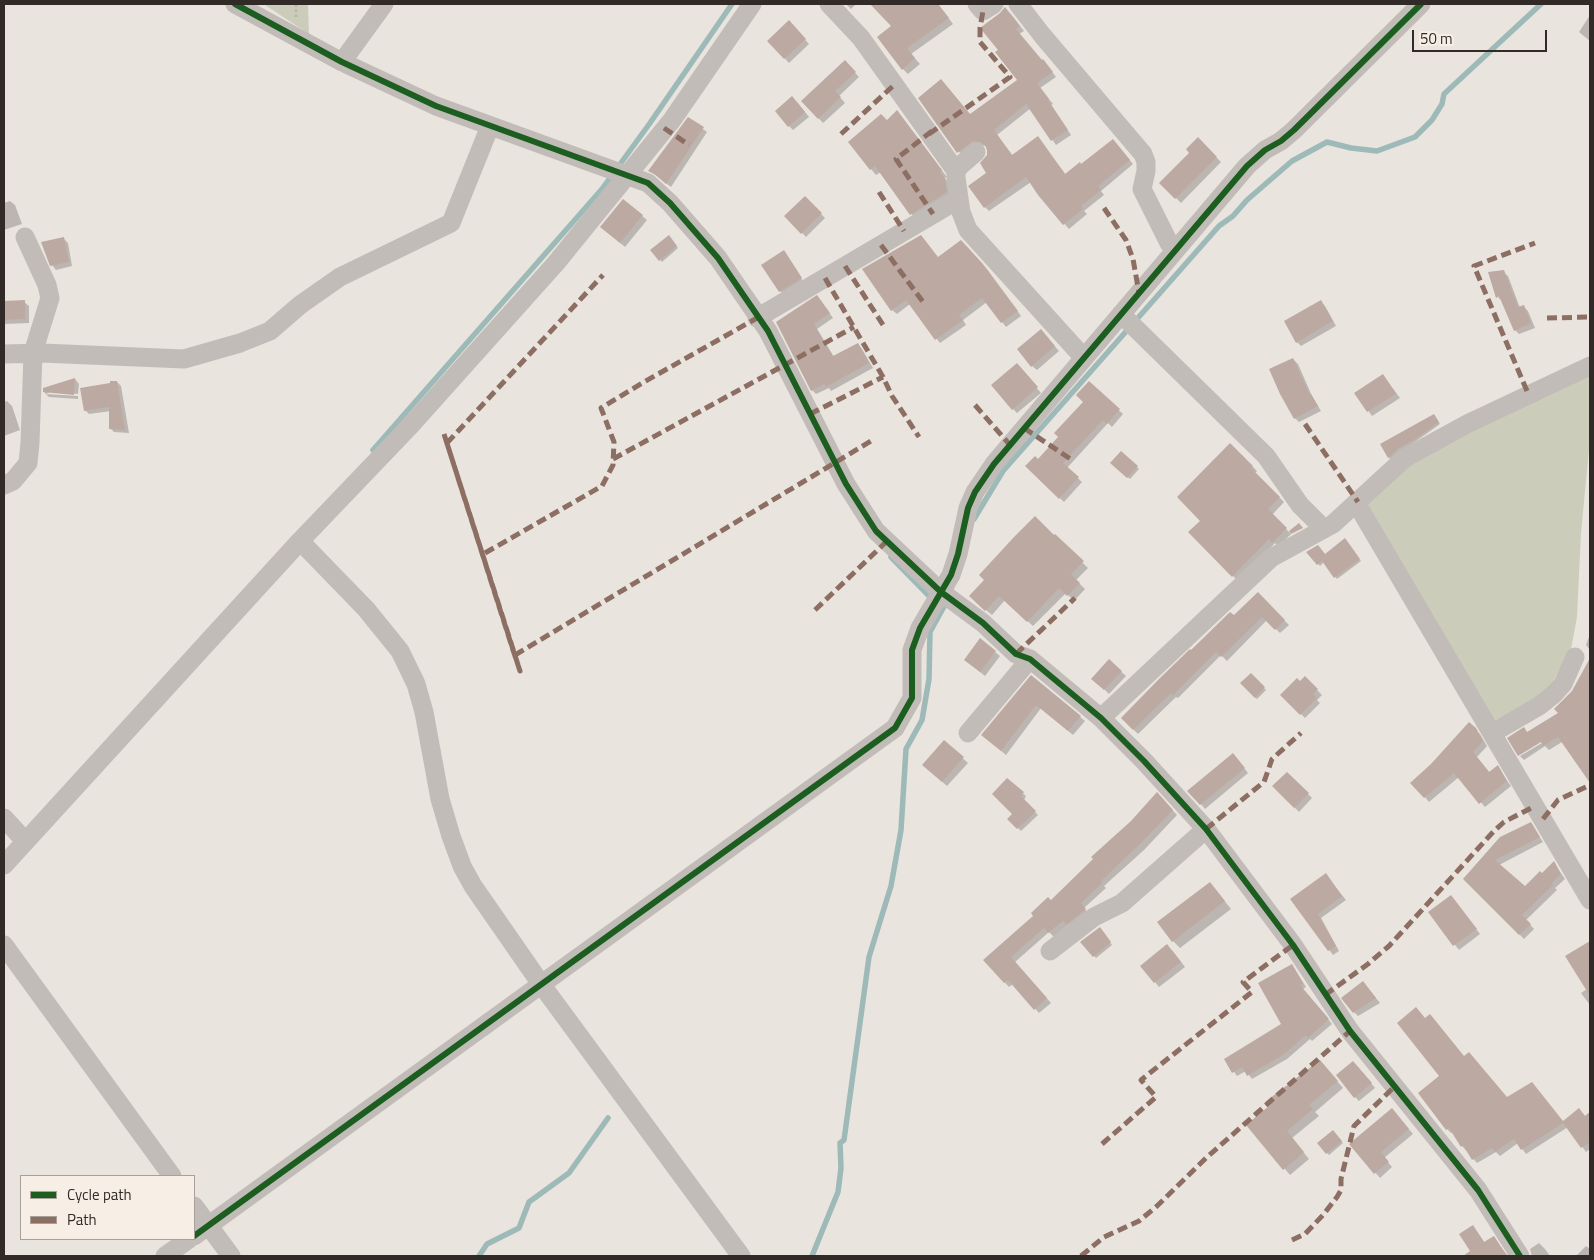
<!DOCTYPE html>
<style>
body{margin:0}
#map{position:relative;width:1594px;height:1260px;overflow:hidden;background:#eae4de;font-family:"Titillium Web",sans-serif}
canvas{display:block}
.frame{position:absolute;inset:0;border:5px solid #322a27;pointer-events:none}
.legend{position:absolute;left:20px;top:1175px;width:175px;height:65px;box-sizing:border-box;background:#f7eee6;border:1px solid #a8a09a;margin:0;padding:6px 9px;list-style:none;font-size:15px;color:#322a27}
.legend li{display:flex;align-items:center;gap:10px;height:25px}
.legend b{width:25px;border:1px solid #a8a09a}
.scale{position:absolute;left:1412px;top:30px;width:135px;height:22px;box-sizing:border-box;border:2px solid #322a27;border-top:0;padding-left:6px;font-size:15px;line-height:18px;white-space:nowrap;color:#322a27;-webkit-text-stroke:4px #f7eee6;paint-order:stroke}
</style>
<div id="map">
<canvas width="1594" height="1260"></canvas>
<div class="frame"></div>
<ul class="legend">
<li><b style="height:6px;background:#1b5e20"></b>Cycle path</li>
<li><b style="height:6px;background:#8d6e63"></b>Path</li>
</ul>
<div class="scale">50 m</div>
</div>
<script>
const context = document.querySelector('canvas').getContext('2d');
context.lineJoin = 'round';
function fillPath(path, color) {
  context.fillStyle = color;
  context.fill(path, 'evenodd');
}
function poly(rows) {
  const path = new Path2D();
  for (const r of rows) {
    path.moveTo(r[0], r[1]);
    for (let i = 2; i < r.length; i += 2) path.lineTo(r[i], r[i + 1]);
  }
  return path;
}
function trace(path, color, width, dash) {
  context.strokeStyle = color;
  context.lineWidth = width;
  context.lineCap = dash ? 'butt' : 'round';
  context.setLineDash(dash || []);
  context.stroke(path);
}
fillPath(poly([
 [264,4,308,4,309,34,265,5],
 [1590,371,1590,439,1581,533,1577,617,1571,649,1552,683,1537,700,1491,722,1364,505,1405,468,1452,439]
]), '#cbcdba');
fillPath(poly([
 [846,4,856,4,851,9],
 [871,4,938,4,953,24,911,54,920,64,908,74,903,69,893,27],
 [1010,13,1024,31,1019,34,1042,61,1047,65,1056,77,1040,88,1053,104,1051,105,1071,135,1056,145,1031,108,997,135,1013,156,1038,138,1066,175,1117,145,1133,164,1101,191,1104,195,1084,211,1087,214,1069,229,1039,195,1031,182,989,211,985,207,988,173,988,150,986,146,978,145,963,157,920,99,970,115,1019,81,1000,50],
 [1590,15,1590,41,1579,32],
 [789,22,809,44,789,63,769,41],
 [845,62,859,77,839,96,845,103,823,123,803,101],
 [797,102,809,117,793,130,789,126],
 [897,112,947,177,945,178,950,186,952,198,916,220,881,172,876,175,871,169],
 [688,118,707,132,671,187,650,171],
 [1198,139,1221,162,1181,203,1161,183,1191,153],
 [805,198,825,218,806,237,786,216],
 [623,200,647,220,625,247,606,231],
 [10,201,15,205,22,224,4,230,4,203],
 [669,236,678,248,662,262,652,250],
 [63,238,68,243,72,266,56,270,52,265],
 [966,246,987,269,1021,316,1006,327,987,302,963,320,966,325,940,343,910,304,897,314,892,310,938,258],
 [786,254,803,281,782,293,780,291],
 [1503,272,1508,276,1520,308,1523,306,1528,311,1535,328,1519,334,1515,330,1502,301,1498,297,1490,273],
 [821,301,833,318,817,329,834,357,858,344,862,349,873,368,831,391,829,388,816,394,812,390,777,323],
 [1320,301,1325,306,1336,326,1301,346,1297,342],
 [4,302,24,302,29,306,29,323,4,324],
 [1045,335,1059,351,1037,370,1032,366],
 [1293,359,1298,364,1312,396,1321,411,1299,422,1295,418],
 [1021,369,1041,393,1017,413,1013,409],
 [1383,375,1400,398,1372,416,1356,393],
 [75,379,79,384,78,394,50,392,46,394,44,392,44,389],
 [117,382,121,386,129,433,114,432,110,428,111,411,89,414,85,410],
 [1089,383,1123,414,1112,427,1108,423,1067,468,1082,482,1064,502,1027,466,1038,461,1060,437,1084,402],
 [46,394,78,396,78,399,49,397],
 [7,401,12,406,20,430,4,436,4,402],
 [1436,418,1440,424,1391,459,1389,458,1382,444],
 [1230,444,1257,471,1255,473,1284,502,1272,515,1291,534,1278,547,1275,543,1238,581,1190,532,1202,521],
 [1121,452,1139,469,1130,479,1111,463],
 [1055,536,1088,568,1076,580,1085,589,1074,601,1066,593,1033,626,1005,600,992,615,976,602],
 [1346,542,1361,561,1337,579,1324,562,1320,566,1308,552,1325,555],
 [1258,594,1289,625,1280,633,1267,620,1227,661,1221,655,1178,698,1176,697,1138,734,1122,718],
 [1590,634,1590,650,1586,645],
 [980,640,1000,656,985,676,970,664],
 [1590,660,1590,774,1588,775,1562,742,1549,750,1545,746,1524,760,1520,756,1547,740,1545,738,1519,754,1524,729,1528,733,1560,713],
 [1109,661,1126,676,1109,694,1093,678],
 [1251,674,1266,690,1257,699,1242,683],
 [1032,677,1085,721,1073,735,1041,708,1006,755,987,739],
 [1305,678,1322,695,1317,700,1320,703,1305,718,1282,695],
 [1469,724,1480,734,1487,746,1477,757,1490,773,1497,767,1511,786,1485,807,1459,777,1429,802,1425,797,1432,765],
 [944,741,968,763,947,786,928,769],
 [1237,759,1248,773,1205,809,1201,804],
 [1287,773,1312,798,1299,812,1274,786],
 [1007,780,1026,796,1024,800,1038,815,1021,831,1009,819,1014,814],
 [1157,794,1177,815,1144,850,1104,886,1106,888,1084,908,1089,914,1071,928,1068,925,1054,937,1049,932,1015,962,1051,1003,1039,1013,1013,984,1009,987,984,960,1051,902,1132,822],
 [1530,823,1543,842,1499,865,1525,888,1542,875,1554,863,1565,879,1555,888,1557,890,1526,920,1534,929,1524,939,1465,879],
 [1326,875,1346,900,1321,918,1339,951,1333,955,1292,900],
 [1210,883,1231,909,1180,948,1173,941],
 [1451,896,1480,934,1459,950,1430,912],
 [1102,930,1112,945,1096,958,1082,942],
 [1590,942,1590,1005,1581,993,1587,989,1567,957],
 [1172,950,1185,967,1159,987,1155,982],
 [1292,965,1306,987,1303,989,1332,1024,1312,1041,1310,1039,1287,1059,1252,1079,1246,1071,1237,1076,1225,1059,1283,1025],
 [1367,987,1380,1003,1358,1016,1354,1012],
 [1425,1019,1507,1098,1563,1122,1585,1116,1590,1112,1590,1149,1586,1152,1568,1127,1526,1154,1518,1143,1500,1156,1496,1152,1477,1163,1462,1146,1453,1132,1451,1133,1447,1129,1441,1076],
 [1358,1067,1375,1088,1359,1101,1355,1097],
 [1326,1068,1343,1088,1315,1112,1319,1116,1292,1138,1309,1159,1290,1175,1248,1125],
 [1397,1115,1413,1134,1384,1158,1392,1167,1380,1178,1351,1144],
 [1333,1132,1343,1143,1329,1155,1319,1144],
 [1473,1227,1485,1243,1493,1237,1508,1256,1472,1256,1474,1255],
 [1539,1243,1545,1249,1550,1256,1532,1256,1530,1249],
 [1586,1246,1590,1249,1590,1256,1576,1256]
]), '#0003');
trace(poly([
 [373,450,602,189,650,123,732,4],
 [974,519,1003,471,1219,226,1233,216,1247,200,1292,161,1327,142,1351,148,1377,151,1415,137,1432,120,1442,104,1444,94,1541,4],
 [891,557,934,601],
 [479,1256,487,1244,519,1228,529,1202,569,1173,608,1118],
 [812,1256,838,1192,841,1168,840,1143,844,1140,869,957,891,886,901,830,906,749,922,720,929,679,930,632,947,601]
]), '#9dbab8', 5.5);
fillPath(poly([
 [870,4,938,4,949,18,907,48,915,58,902,70,877,37,891,26],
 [1005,7,1020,26,1016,29,1042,60,1043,59,1053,72,1037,83,1049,99,1048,100,1068,130,1051,141,1026,104,994,130,1012,155,1038,136,1065,174,1080,162,1081,164,1113,139,1130,160,1098,186,1101,190,1081,206,1083,209,1063,225,1038,195,1026,177,984,208,968,186,986,173,980,163,987,155,987,150,985,145,980,142,973,141,957,153,918,98,941,79,970,114,1017,80,995,52,998,50,980,28,1000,13],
 [789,20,806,39,784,59,767,41],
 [845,60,856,72,835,91,841,97,818,119,801,101],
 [792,96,805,112,788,127,775,111],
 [897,110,942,170,940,172,945,179,947,192,910,215,875,166,870,170,848,142,881,114,887,120],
 [688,117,704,127,666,184,656,175,648,171],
 [1198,137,1217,157,1175,199,1159,183,1189,153,1186,149],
 [805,196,822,213,801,234,784,216],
 [623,199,643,215,620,243,600,227],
 [669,235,677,246,659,261,650,250],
 [921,235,938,257,961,240,982,263,1018,311,1001,323,982,298,959,315,963,320,935,340,906,300,891,311,862,269],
 [64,237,69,262,50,266,41,242],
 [784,250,802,278,779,292,761,265],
 [1504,270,1518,307,1524,305,1531,323,1514,331,1499,296,1496,298,1488,272],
 [817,295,830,313,814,324,833,356,858,343,869,363,826,387,824,384,811,391,776,322],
 [25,300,25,319,4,320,4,301],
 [1321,300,1333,321,1296,343,1284,321],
 [1041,329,1055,346,1031,367,1017,349],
 [1293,358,1310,395,1311,394,1318,406,1294,419,1280,394,1269,369],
 [1017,363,1038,387,1012,410,991,385],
 [1383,374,1396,394,1367,412,1354,393],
 [75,378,74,395,43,392,43,388],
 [110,381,117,381,125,430,109,429,109,407,84,411,80,388,110,383],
 [1089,381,1120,409,1107,424,1103,420,1063,463,1079,477,1059,499,1025,466,1035,456,1038,459,1058,437,1054,433,1083,402,1076,395],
 [1434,414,1439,422,1414,440,1399,448,1388,458,1380,444],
 [1230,443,1253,466,1251,468,1280,497,1268,509,1287,528,1272,543,1269,539,1232,577,1188,532,1200,521,1177,497],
 [1121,451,1138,466,1127,478,1110,463],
 [1035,516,1054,535,1055,534,1084,561,1071,574,1080,583,1067,596,1059,588,1027,622,999,596,985,611,969,596,984,580,979,575,1014,537],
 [1299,523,1303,528,1291,534,1289,531],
 [1345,538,1360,559,1334,578,1322,561,1317,565,1306,552,1318,545,1325,554],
 [1258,592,1285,620,1275,630,1262,617,1221,657,1216,652,1173,695,1171,693,1133,730,1121,718,1159,679,1190,649,1191,650,1230,612,1234,615],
 [980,638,996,651,980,672,964,660],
 [1590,658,1590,783,1558,737,1543,746,1541,742,1518,756,1507,738,1524,727,1527,732,1558,713,1554,709,1572,691],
 [1109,659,1122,671,1104,690,1091,679],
 [1251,673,1265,687,1255,698,1240,683],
 [1031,675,1081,716,1068,731,1036,705,1001,751,981,735],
 [1305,676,1318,689,1313,694,1317,698,1300,715,1280,695,1297,678,1300,681],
 [1469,722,1476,728,1483,741,1473,752,1489,772,1498,765,1507,781,1479,804,1454,773,1424,798,1410,783,1431,764],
 [944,740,964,757,942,782,922,765],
 [1233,753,1245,768,1200,805,1187,791],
 [1287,772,1309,793,1294,808,1272,786],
 [1007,778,1024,792,1021,796,1036,811,1017,829,1007,819,1012,814,992,794],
 [1157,792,1173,810,1139,845,1101,881,1102,883,1081,903,1086,909,1066,925,1063,921,1048,933,1044,928,1011,957,1047,998,1034,1010,1008,980,1004,983,983,960,1033,916,1031,913,1048,897,1051,900,1093,859,1091,857,1131,821],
 [1531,822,1540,837,1495,860,1525,886,1540,871,1542,873,1554,861,1561,874,1552,883,1553,885,1522,915,1531,924,1519,935,1463,879,1500,837],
 [1326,873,1342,896,1318,914,1336,946,1328,951,1290,899],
 [1210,882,1225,901,1172,942,1157,922],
 [1451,895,1477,929,1453,946,1428,912],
 [1100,927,1111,942,1093,957,1080,942],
 [1590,941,1590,996,1565,956],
 [1167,944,1181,962,1154,983,1140,966],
 [1292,964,1303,983,1300,985,1329,1019,1308,1038,1306,1035,1283,1055,1247,1076,1242,1067,1232,1073,1224,1059,1281,1024,1258,983],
 [1363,981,1376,998,1353,1013,1341,998],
 [1416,1007,1425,1018,1430,1014,1464,1056,1469,1052,1507,1097,1532,1082,1563,1121,1579,1108,1585,1116,1590,1112,1590,1142,1581,1148,1563,1123,1521,1150,1514,1139,1495,1152,1492,1148,1472,1160,1463,1145,1461,1147,1449,1128,1446,1130,1418,1093,1439,1076,1397,1023],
 [1320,1060,1338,1081,1309,1105,1313,1109,1287,1131,1304,1152,1283,1170,1246,1125,1269,1106,1265,1102],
 [1353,1061,1372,1083,1354,1098,1336,1075],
 [1392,1108,1409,1129,1381,1152,1389,1162,1374,1174,1349,1144],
 [1333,1130,1342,1141,1326,1154,1317,1143],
 [1473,1225,1484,1242,1494,1236,1507,1256,1463,1256,1470,1251,1459,1234]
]), '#bca9a2');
trace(poly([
 [296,17,296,4]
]), '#bbb5b1', 3, [2.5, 2.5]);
trace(poly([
 [235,4,342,62,436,106,648,183,670,203,718,258,768,331,846,484,876,531,941,592,983,623,1016,654,1030,659,1101,718,1144,761,1206,829,1293,945,1350,1031,1478,1190,1520,1256],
 [829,4,861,38,956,171],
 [977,4,983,11,994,4],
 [1018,4,1042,35,1143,154,1146,162,1146,171,1142,189,1169,243,1175,250],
 [342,62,384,4],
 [976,152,961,165,956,171,956,178,961,212,968,230,1084,358],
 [1121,314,1266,456,1300,505,1324,529],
 [757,318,959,199],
 [4,354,42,353,184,359,240,343,270,331,300,305,340,277,451,223,490,126],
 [4,485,13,481,28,463,30,443,33,353,50,298,47,285,25,237],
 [1358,502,1358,506,1590,900],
 [300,541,366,609,400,651,416,684,424,712,440,799,451,836,462,866,473,886,541,984,741,1256],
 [1101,718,1271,558,1333,524,1405,458,1467,424,1590,366],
 [1491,731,1501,728,1539,706,1554,694,1563,684,1575,657],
 [968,733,1030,659],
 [4,818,25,841],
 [4,865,300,541,411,425,556,263,672,120,752,4],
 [4,945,172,1176],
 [1050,951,1094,917,1122,903,1206,829],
 [194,1206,231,1256],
 [194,1236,895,728,912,698,912,650,920,628,951,575,958,554,968,508,975,492,994,464,1247,166,1265,150,1281,141,1294,130,1421,4],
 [165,1256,189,1239]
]), '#c2bcb8', 19);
trace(poly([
 [664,128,689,145],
 [932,131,896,159,933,214],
 [841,134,894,85],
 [929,134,1010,77,980,42,980,28,983,11],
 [879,192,904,231],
 [1104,208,1126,240,1133,259,1139,293],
 [881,245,923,302],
 [845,266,885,328],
 [825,278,883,377,892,396,919,437],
 [1547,318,1590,317],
 [1527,391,1474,266,1535,243],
 [975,405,1010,445],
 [810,414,883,377],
 [1305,424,1358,502],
 [1024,428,1072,460],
 [444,434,512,647,520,671,444,434],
 [447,443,603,275],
 [613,459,854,327],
 [485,553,602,486,613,465,614,442,601,408,644,382,757,318],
 [815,610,886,542],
 [1016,654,1075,598],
 [515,655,871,441],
 [1543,819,1558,800,1590,785],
 [1206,829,1264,782,1272,759,1301,733],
 [1325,995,1368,964,1389,946,1494,831,1504,822,1535,806],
 [1102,1144,1156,1097,1141,1080,1252,992,1243,982,1293,945],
 [1292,1240,1305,1234,1323,1215,1337,1197,1341,1190,1341,1179,1354,1126,1394,1087],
 [1081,1256,1104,1237,1139,1221,1157,1206,1206,1158,1350,1031]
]), '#8d6e63', 5, [10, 5]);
trace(poly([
 [235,4,342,62,436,106,648,183,670,203,718,258,768,331,846,484,876,531,941,592,983,623,1016,654,1030,659,1101,718,1144,761,1206,829,1293,945,1350,1031,1478,1190,1520,1256],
 [194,1236,895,728,912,698,912,650,920,628,951,575,958,554,968,508,975,492,994,464,1247,166,1265,150,1281,141,1294,130,1421,4]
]), '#1b5e20', 6);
</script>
